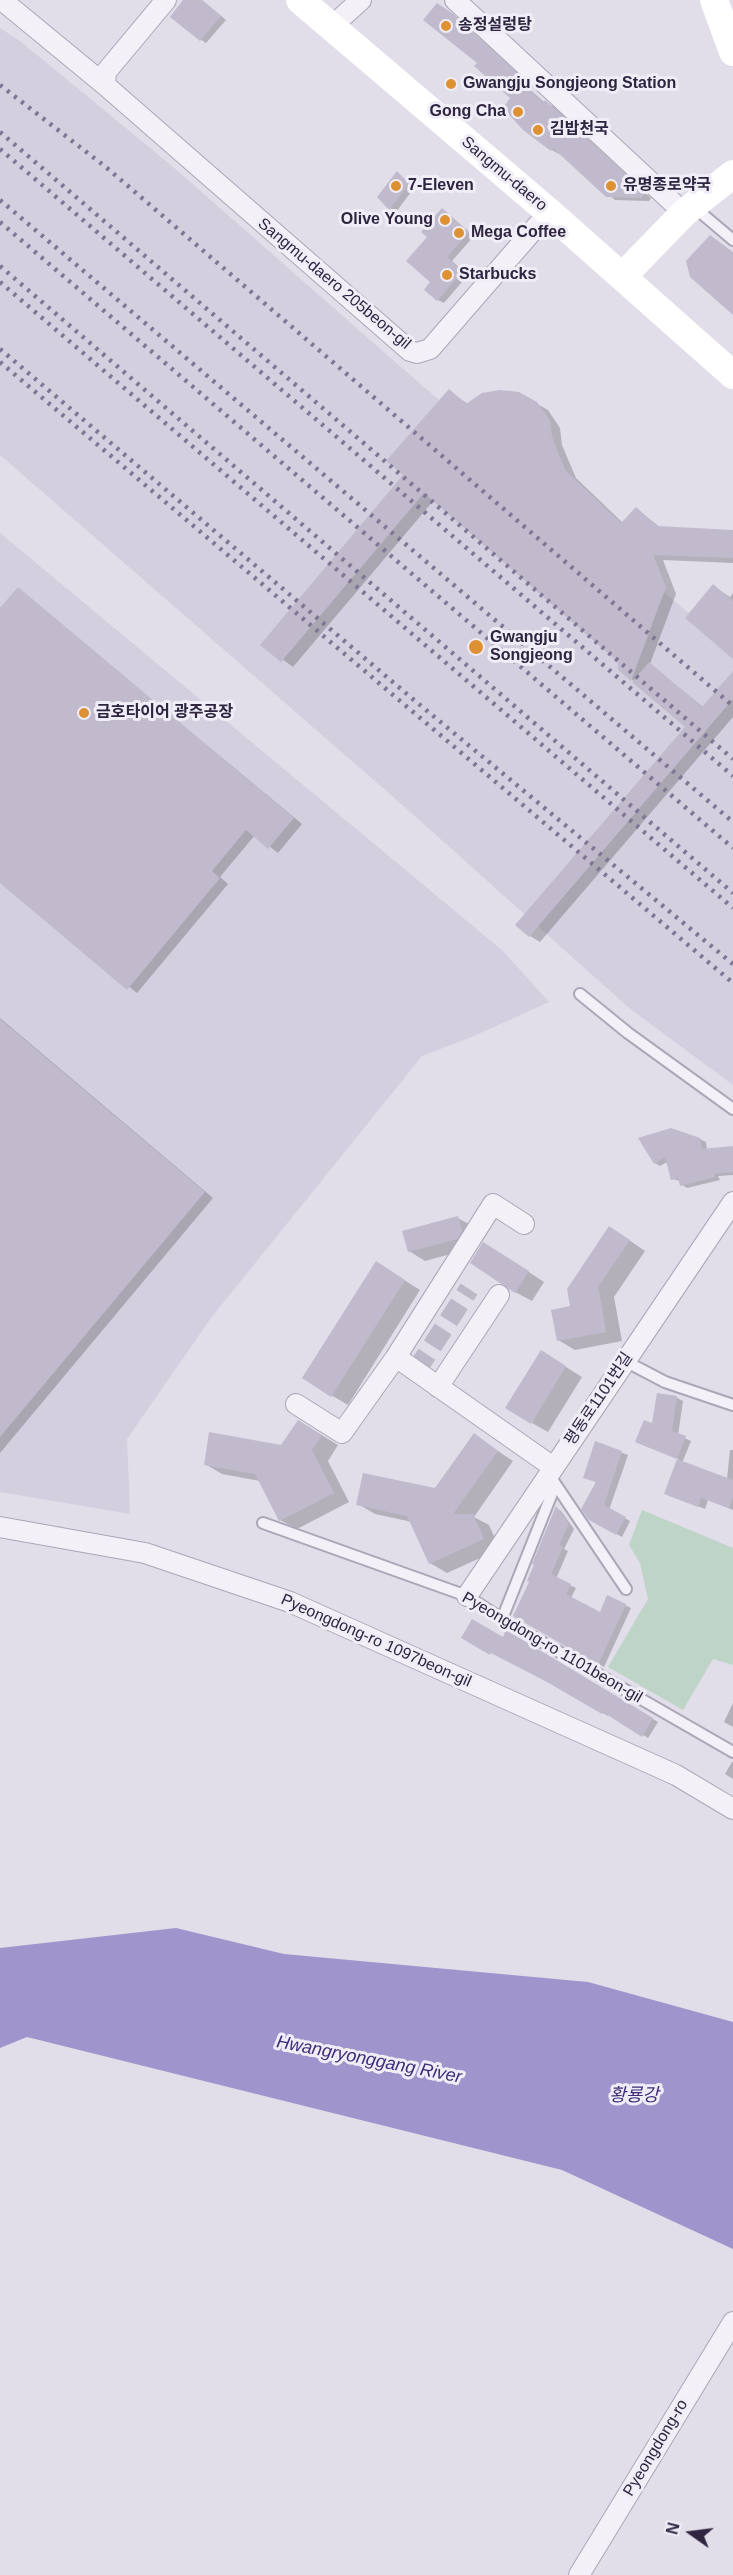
<!DOCTYPE html>
<meta charset="utf-8">
<style>
body{margin:0}
#map{position:relative;width:733px;height:2575px;overflow:hidden;background:#e1dde9;font-family:Helvetica,sans-serif}
canvas{display:block}
.north{position:absolute;left:661px;top:2503px;width:60px;height:60px;-webkit-text-stroke:4px #efedf6;paint-order:stroke;rotate:284deg;font-size:16px;font-weight:700;line-height:24px;text-align:center;color:#2f2541}
.north::after{content:'';display:block;margin:auto;width:21px;height:27px;background:#2f2541;clip-path:polygon(50% 0,100% 100%,50% 72%,0 100%)}
</style>
<div id="map">
<canvas width="733" height="2575"></canvas>
<div class="north">N</div>
</div>
<script>
const context = document.querySelector('canvas').getContext('2d');
context.lineJoin = 'round';
function fillPath(path, color) {
  context.fillStyle = color;
  context.fill(path, 'evenodd');
}
function poly(rows) {
  const path = new Path2D();
  for (const r of rows) {
    path.moveTo(r[0], r[1]);
    for (let i = 2; i < r.length; i += 2) path.lineTo(r[i], r[i + 1]);
  }
  return path;
}
function trace(path, color, width, dash) {
  context.strokeStyle = color;
  context.lineWidth = width;
  context.lineCap = dash ? 'butt' : 'round';
  context.setLineDash(dash || []);
  context.stroke(path);
}
function write(font, color, halo, rows, align = 'center') {
  context.font = font + ' Helvetica,"Noto Sans KR",sans-serif';
  context.lineWidth = 6;
  context.setLineDash([]);
  context.textBaseline = 'middle';
  context.strokeStyle = halo;
  context.fillStyle = color;
  for (const [text, x, y, turn = 0] of rows) {
    context.save();
    context.translate(x, y);
    context.rotate((+turn || 0) * Math.PI / 180);
    context.textAlign = isNaN(turn) ? turn : align;
    if (halo) context.strokeText(text, 0, 0);
    context.fillText(text, 0, 0);
    context.restore();
  }
}
fillPath(poly([
 [0,28,20,41,172,166,410,375,733,651,733,1085,629,1008,407,809,0,455],
 [0,533,503,951,549,1002,474,1036,422,1056,211,1318,127,1439,130,1514,0,1492]
]), '#d4cfde');
fillPath(poly([
 [642,1510,733,1548,733,1665,713,1659,683,1710,608,1667,648,1599,640,1563,629,1545]
]), '#bdd4c7');
fillPath(poly([
 [176,1928,284,1954,588,1982,733,2022,733,2249,562,2170,27,2037,0,2048,0,1948]
]), '#a094cd');
fillPath(poly([
 [185,0,202,0,226,20,206,43,200,39],
 [445,9,459,19,527,82,525,85,545,103,553,106,651,198,649,201,615,200,560,153,559,154,552,150,512,97,480,63],
 [398,173,414,188,396,212,390,208],
 [443,210,474,236,452,261,468,275,444,303,438,300,429,236],
 [449,391,468,404,519,394,548,410,560,428,562,445,576,478,623,523,637,509,661,528,733,531,733,563,663,560,676,594,650,664,704,708,733,674,733,717,540,942,530,936,687,727,620,669,619,662,434,500,293,667,262,644,405,475],
 [713,586,730,597,733,593,733,657],
 [18,589,302,824,278,853,255,835,220,877,228,884,137,993,0,881,0,611],
 [0,1018,213,1198,0,1453],
 [640,1139,700,1139,706,1142,707,1150,733,1148,733,1175,718,1176,720,1180,687,1188,682,1185,681,1181,672,1179,667,1162,660,1166,655,1163],
 [458,1218,474,1227,473,1248,425,1261,409,1251],
 [626,1238,645,1251,614,1297,622,1341,575,1350,558,1340,572,1308],
 [500,1253,544,1282,532,1301,515,1292],
 [393,1273,420,1290,348,1405,331,1395],
 [558,1362,582,1377,548,1432,532,1423],
 [658,1395,677,1398,683,1401,678,1435,691,1441,682,1463,727,1479,730,1450,733,1450,733,1510,708,1500,705,1509,665,1493,679,1459,643,1445,653,1425],
 [315,1431,338,1445,328,1461,349,1502,297,1529,280,1520,260,1481,222,1474,205,1464,282,1447],
 [474,1435,513,1461,474,1517,489,1525,500,1549,447,1573,430,1563,412,1522,375,1514,358,1504,435,1490],
 [596,1443,628,1455,609,1510,630,1521,622,1537,590,1519,598,1483,584,1477],
 [556,1508,561,1511,574,1529,564,1549,568,1551,556,1579,576,1588,571,1598,601,1614,608,1597,631,1608,604,1667,515,1616,531,1581],
 [507,1632,658,1722,648,1738,609,1714,608,1716,554,1684,504,1639],
 [733,1703,733,1727,724,1722],
 [732,1762,733,1762,733,1779,725,1774]
]), '#0003');
fillPath(poly([
 [183,0,202,0,221,16,200,41,170,17],
 [437,3,452,13,521,77,519,80,543,103,545,100,645,193,641,198,606,197,553,148,551,151,523,130,503,108,510,98,474,66,477,63,423,20],
 [397,171,409,184,389,210,377,197],
 [442,208,469,232,447,257,463,271,437,301,424,290,430,282,406,261,427,237,421,232],
 [710,235,733,252,733,315,690,277,686,261],
 [449,389,466,404,482,393,500,390,519,392,537,402,550,420,552,437,565,470,621,523,636,507,657,526,733,530,733,558,653,555,666,587,631,681,618,670,618,662,424,493,281,662,260,645,403,475,386,461],
 [713,584,733,601,733,659,685,618],
 [18,587,294,818,268,849,246,830,212,871,220,878,127,990,0,883,0,608],
 [649,662,702,707,733,671,733,699,529,937,515,925,685,727,632,682],
 [0,1019,205,1192,0,1437],
 [671,1128,700,1138,702,1149,733,1146,733,1172,714,1174,715,1177,680,1186,678,1178,671,1180,665,1157,654,1164,638,1138],
 [458,1216,462,1231,457,1239,408,1252,402,1231],
 [609,1226,630,1240,598,1287,606,1332,557,1341,551,1310,570,1306,567,1289],
 [483,1242,529,1271,515,1293,470,1263],
 [376,1261,405,1280,331,1397,302,1378],
 [541,1350,566,1366,531,1424,505,1408],
 [657,1393,677,1396,672,1431,686,1436,677,1459,635,1442,644,1420,652,1423],
 [298,1420,322,1435,312,1450,334,1493,279,1521,255,1474,204,1465,209,1432,281,1445],
 [474,1433,498,1451,453,1514,473,1514,484,1539,429,1564,407,1516,356,1505,363,1473,435,1488],
 [595,1441,622,1451,604,1505,626,1517,616,1535,589,1520,581,1509,596,1482,583,1478],
 [677,1459,733,1480,733,1496,729,1508,701,1498,698,1507,664,1494],
 [556,1506,569,1524,559,1545,563,1547,551,1574,571,1584,566,1594,600,1612,607,1595,626,1604,598,1665,513,1616,529,1582,527,1581,534,1565,532,1564],
 [472,1619,503,1637,506,1630,653,1718,642,1737,603,1712,602,1714,547,1682,491,1653,490,1655,461,1638]
]), '#c0bacc');
trace(poly([
 [416,1371,469,1289]
]), '#bdb8c7', 20, [20, 10]);
const lane = poly([
 [694,207,733,240],
 [580,994,628,1033,733,1109],
 [625,1361,665,1382,733,1405],
 [554,1482,626,1589],
 [263,1523,467,1596,502,1619,733,1752],
 [502,1619,555,1486]
]);
const street = poly([
 [455,0,684,213],
 [3,1,105,85,410,351,417,353,430,349,549,212],
 [331,27,361,0],
 [105,85,106,72,166,0],
 [396,1357,493,1204,524,1224],
 [438,1387,499,1295],
 [296,1404,342,1433,396,1357,553,1467],
 [0,1527,145,1553,290,1602,676,1775,733,1809],
 [467,1596,733,1202],
 [579,2575,733,2322]
]);
trace(lane, '#aca6b7', 14);
trace(street, '#aca6b7', 22);
trace(lane, '#f3f0f7', 10);
trace(street, '#f3f0f7', 20);
trace(poly([
 [300,0,549,212,733,375],
 [714,0,733,52],
 [622,277,684,213,733,174]
]), '#fff', 28);
trace(poly([
 [0,85,107,168,733,706],
 [0,132,733,759],
 [0,149,733,776],
 [0,200,733,822],
 [0,222,733,848],
 [0,266,733,893],
 [0,282,733,908],
 [0,349,414,700,733,964],
 [0,362,733,983]
]), '#7f7594', 4.5, [3, 6]);
for (const [x, y, r, color] of [
 [446,26,6,"#dd9133"],
 [451,84,6,"#dd9133"],
 [518,112,6,"#dd9133"],
 [538,130,6,"#dd9133"],
 [396,186,6,"#dd9133"],
 [611,186,6,"#dd9133"],
 [445,220,6,"#dd9133"],
 [459,233,6,"#dd9133"],
 [447,275,6,"#dd9133"],
 [476,647,8,"#dd9133"],
 [84,713,6,"#dd9133"]
]) {
  const dot = new Path2D();
  dot.arc(x, y, r, 0, 2 * Math.PI);
  context.fillStyle = color;
  context.fill(dot);
  trace(dot, '#efedf6', 2);
}
write('bold 16px', '#2f2541', '#efedf6', [
 ["송정설렁탕",458,26],
 ["Gwangju Songjeong Station",463,84],
 ["Gong Cha",506,112,"right"],
 ["김밥천국",550,130],
 ["7-Eleven",408,186],
 ["유명종로약국",623,186],
 ["Olive Young",433,220,"right"],
 ["Mega Coffee",471,233],
 ["Starbucks",459,275],
 ["Gwangju",490,638],
 ["Songjeong",490,656],
 ["금호타이어 광주공장",96,713]
], 'left');
write('16px', '#2f2541', '#efedf6', [
 ["Sangmu-daero",504,174,40],
 ["Sangmu-daero 205beon-gil",334,284,40],
 ["평동로1101번길",599,1399,-56],
 ["Pyeongdong-ro 1097beon-gil",376,1641,24],
 ["Pyeongdong-ro 1101beon-gil",552,1648,30],
 ["Pyeongdong-ro",656,2448,-59]
]);
write('italic 18px', '#3f2b79', '#efedf6', [
 ["Hwangryonggang River",369,2060,11],
 ["황룡강",634,2096]
]);
</script>
